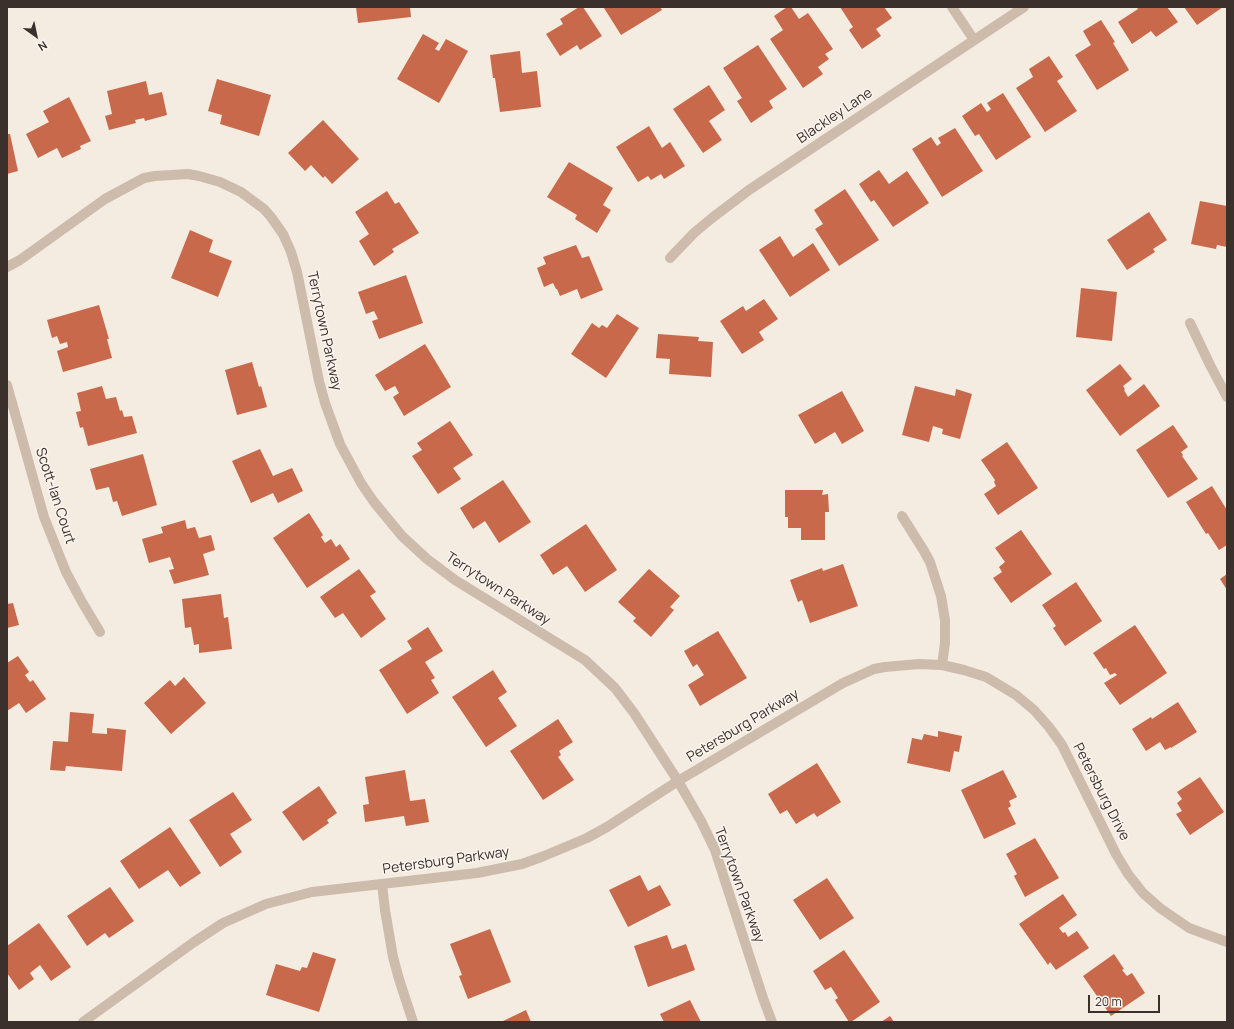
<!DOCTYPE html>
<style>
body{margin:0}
#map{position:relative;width:1234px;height:1029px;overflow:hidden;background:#f4ebe1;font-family:Manrope,sans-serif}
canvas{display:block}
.frame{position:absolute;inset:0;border:8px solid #3b302b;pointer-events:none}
.north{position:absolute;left:16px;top:16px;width:40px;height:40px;-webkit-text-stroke:3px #fbf5ee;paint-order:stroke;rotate:147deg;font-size:11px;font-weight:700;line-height:16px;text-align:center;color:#3b302b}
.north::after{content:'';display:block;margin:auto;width:14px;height:18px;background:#3b302b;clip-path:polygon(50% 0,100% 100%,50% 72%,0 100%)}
.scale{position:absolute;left:1088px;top:995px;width:72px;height:18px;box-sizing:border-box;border:2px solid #3b302b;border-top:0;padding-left:5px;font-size:12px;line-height:14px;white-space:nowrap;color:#3b302b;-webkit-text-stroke:3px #fbf5ee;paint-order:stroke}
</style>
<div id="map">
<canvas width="1234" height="1029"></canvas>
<div class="frame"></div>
<div class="north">N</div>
<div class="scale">20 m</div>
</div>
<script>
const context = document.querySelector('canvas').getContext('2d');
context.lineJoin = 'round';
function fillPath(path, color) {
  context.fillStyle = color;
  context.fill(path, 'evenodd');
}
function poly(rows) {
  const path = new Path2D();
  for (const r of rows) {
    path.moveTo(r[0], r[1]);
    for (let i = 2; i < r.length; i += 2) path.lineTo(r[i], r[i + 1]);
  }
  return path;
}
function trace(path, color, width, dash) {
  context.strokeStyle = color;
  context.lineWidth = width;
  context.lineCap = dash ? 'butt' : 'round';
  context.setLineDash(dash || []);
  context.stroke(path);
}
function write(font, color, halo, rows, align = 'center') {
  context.font = font + ' Manrope,sans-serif';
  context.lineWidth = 3;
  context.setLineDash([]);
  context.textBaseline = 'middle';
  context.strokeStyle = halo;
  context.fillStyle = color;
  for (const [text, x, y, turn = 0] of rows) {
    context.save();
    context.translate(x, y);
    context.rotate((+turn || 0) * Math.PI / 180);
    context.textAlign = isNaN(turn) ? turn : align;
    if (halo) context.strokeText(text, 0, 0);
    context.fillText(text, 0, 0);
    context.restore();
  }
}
fillPath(poly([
 [356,7,410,7,411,17,358,23],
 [579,7,583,7,602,36,580,50,577,45,560,56,546,34,563,24,560,19],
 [606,7,660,7,662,10,621,35,604,8],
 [787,7,791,7,799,19,808,13,833,49,825,54,829,59,818,67,823,74,803,88,770,39,783,30,774,16],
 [840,7,884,7,892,18,876,29,881,36,862,49,849,30,853,27],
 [1137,7,1167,7,1178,22,1156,37,1151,31,1132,44,1118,22,1138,9],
 [1184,7,1223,7,1197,25],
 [1101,20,1115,42,1113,43,1129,70,1097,90,1075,55,1091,45,1083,31],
 [423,34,439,43,435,49,439,51,446,39,468,51,439,103,397,79],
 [758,45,787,89,769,101,773,108,751,123,737,101,742,98,723,68],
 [520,51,522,73,537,71,541,107,500,112,495,78,493,78,490,55],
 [1049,56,1063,77,1057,81,1077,111,1045,132,1016,88,1033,77,1029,69],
 [217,79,271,95,259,136,220,124,222,115,208,111],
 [146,81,149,95,162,92,167,115,145,121,144,118,135,120,136,123,109,130,105,116,112,114,107,91],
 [709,85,725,110,709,121,722,140,703,153,673,109],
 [1003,93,1031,137,996,160,979,134,975,136,962,116,981,103,987,112,991,109,987,103],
 [69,97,91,141,80,146,81,149,62,158,57,148,38,158,26,134,49,122,43,111],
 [323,120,359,159,332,184,325,176,323,178,311,165,305,171,288,153],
 [649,126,662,148,670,142,685,166,664,179,661,174,651,180,648,176,638,182,616,147],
 [955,128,983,171,942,197,912,149,931,137,937,146,941,143,938,138],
 [7,134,10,134,18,171,7,174],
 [569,162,613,188,603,205,611,210,597,233,575,219,577,215,547,197],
 [879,170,889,184,907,171,929,203,893,227,874,200,871,202,859,184],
 [845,189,879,240,839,266,815,229,823,224,814,210],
 [387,191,395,204,399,202,419,233,392,249,394,252,374,266,359,241,369,234,355,212],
 [1200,201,1227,206,1227,247,1217,245,1216,249,1191,244],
 [1149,212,1167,240,1153,249,1155,252,1127,270,1107,240],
 [190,230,213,240,209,252,232,261,218,297,171,278],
 [780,236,793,257,813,243,830,270,790,297,759,250],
 [576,245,582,258,589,256,603,290,581,299,577,289,560,296,557,289,556,289,553,283,544,287,537,268,546,264,543,257],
 [406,275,423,323,379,339,372,321,378,319,374,311,366,314,358,292],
 [1081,288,1117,292,1112,341,1076,337],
 [764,299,778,319,759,332,764,340,742,354,720,321,743,306,746,311],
 [99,305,109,339,107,339,112,358,63,372,57,351,68,347,67,342,60,344,57,336,52,338,47,320],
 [617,314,639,328,606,378,571,354,592,323,599,328,602,325,607,328],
 [658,334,699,337,698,341,713,342,711,377,669,374,670,359,656,358],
 [425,344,451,387,404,416,393,397,399,393,395,386,385,391,375,375],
 [252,362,259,387,261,386,267,407,237,415,225,370],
 [1120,364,1132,379,1123,386,1125,389,1124,390,1128,397,1144,384,1160,406,1120,436,1086,390],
 [102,386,106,399,116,397,120,411,122,410,124,417,132,416,137,433,88,446,83,427,80,428,76,412,81,411,77,393],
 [915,386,955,396,956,389,972,394,960,439,942,434,943,429,933,426,929,442,902,435],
 [842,391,864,431,842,444,835,432,815,444,798,415],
 [450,421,473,455,453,468,461,479,438,494,412,456,422,450,417,443],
 [1173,425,1188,447,1181,452,1183,455,1182,456,1198,479,1168,498,1136,450],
 [1007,442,1038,488,998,515,984,494,996,486,994,482,995,480,981,460],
 [260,449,273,476,292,468,303,491,278,503,273,493,251,503,232,461],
 [143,454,157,505,122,516,117,501,113,502,109,487,96,490,90,469],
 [503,480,531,522,499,543,485,521,473,529,460,508],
 [1212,486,1227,510,1227,545,1219,550,1208,533,1206,534,1186,502],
 [785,490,823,490,822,495,828,494,829,512,825,512,825,540,801,540,801,528,788,528,788,517,785,517],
 [309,513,323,535,321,537,325,543,331,539,336,547,340,544,350,559,307,588,273,538],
 [185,520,187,529,195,527,199,538,211,535,215,550,203,554,209,575,174,584,169,570,174,569,170,557,149,563,142,539,163,533,161,527],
 [586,524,617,570,585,592,567,566,553,575,540,555],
 [1021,530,1052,574,1011,603,993,578,1002,572,999,567,1005,562,995,548],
 [843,564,858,606,810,623,802,600,798,602,790,580,822,568,823,571],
 [359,569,376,592,370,596,386,619,361,638,343,613,335,618,320,597],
 [649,569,680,596,670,607,674,610,651,637,633,621,636,618,618,602],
 [1227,574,1227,590,1220,579],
 [1076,582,1102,621,1065,646,1053,628,1056,626,1042,605],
 [221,594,224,618,228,617,232,649,199,653,199,644,194,645,191,627,185,628,182,599],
 [13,603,19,625,7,628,7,604],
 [1135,625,1167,673,1120,705,1104,683,1117,675,1115,673,1110,675,1106,668,1104,669,1093,653],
 [428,627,443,651,425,662,435,678,431,680,439,693,407,714,379,670,412,649,407,641],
 [718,631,747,678,700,706,688,685,704,675,697,664,693,667,684,651],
 [18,656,29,672,25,675,30,682,33,680,46,699,26,713,19,703,7,711,7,663],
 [493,670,507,692,498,698,517,726,486,747,452,697],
 [184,677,206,703,171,734,144,703,170,680,175,686],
 [1178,702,1197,732,1171,748,1171,747,1165,750,1160,742,1146,751,1132,729,1151,717,1152,719],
 [70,712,94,714,92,733,107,734,107,728,126,730,122,771,66,766,65,771,50,770,53,741,68,742],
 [558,719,573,742,559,751,561,755,558,757,574,780,543,800,510,751],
 [938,731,962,736,959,752,954,751,950,772,907,763,912,738,922,740,924,734,938,737],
 [817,763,841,802,817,817,814,813,796,824,787,810,780,814,768,794],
 [405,770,410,801,425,799,429,822,406,826,404,816,365,822,363,805,369,804,365,777],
 [1003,770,1017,797,1009,801,1011,806,1008,808,1016,824,984,839,961,790],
 [1200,777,1224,812,1190,835,1176,814,1182,811,1177,803,1182,799,1177,792],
 [319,786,337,813,327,820,329,823,303,841,282,812],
 [233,792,252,820,230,834,242,852,220,867,189,820],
 [170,827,201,873,180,887,168,870,139,889,120,861],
 [1035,838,1059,878,1025,897,1014,876,1017,874,1006,854],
 [640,875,648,891,660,885,671,905,628,927,609,890],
 [827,878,854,918,820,940,793,900],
 [110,887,134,921,109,938,105,933,87,946,67,916],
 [1063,894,1077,915,1059,928,1063,933,1065,932,1068,937,1077,931,1089,948,1056,970,1050,962,1048,965,1019,924],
 [39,923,71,967,51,981,40,965,30,973,34,979,19,990,7,973,7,946],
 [490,929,511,982,468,999,459,976,462,975,450,944],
 [667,935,672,949,686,944,695,970,648,987,634,946],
 [844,950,880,1002,851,1022,849,1022,835,1000,838,998,831,987,825,990,813,971],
 [313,952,336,959,319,1012,266,995,276,964,300,971,302,967,307,968],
 [1114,954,1124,969,1122,970,1127,976,1132,973,1145,993,1111,1016,1083,976],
 [690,1000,701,1022,664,1022,660,1014],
 [526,1010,531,1022,501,1022],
 [890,1016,894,1022,881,1022]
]), '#c8694b');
trace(poly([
 [952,7,974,40],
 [670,258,694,233,712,218,749,190,1024,7],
 [7,267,20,260,105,199,144,178,155,176,188,174,199,176,220,182,241,192,264,209,271,217,283,234,291,252,297,272,319,381,325,403,340,444,361,483,374,502,402,536,427,559,455,580,585,660,615,688,634,713,678,781,701,821,715,850,763,998,772,1022],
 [1190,323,1210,365,1227,397],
 [7,385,44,517,66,572,82,602,100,632],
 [902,516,924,551,930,562,941,596,945,620,945,643,942,665],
 [382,884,385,910,393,957,399,979,413,1022],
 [83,1022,194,942,223,923,266,904,312,892,477,873,522,864,544,856,587,838,607,827,678,781,843,683,874,669,885,667,919,664,942,665,964,670,986,677,1016,695,1034,710,1049,727,1062,745,1116,854,1128,874,1143,893,1160,908,1189,928,1227,942]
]), '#cdbbac', 10);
write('14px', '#3b302b', '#fbf5ee', [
 ["Blackley Lane",835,116,-34],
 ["Terrytown Parkway",324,331,78],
 ["Scott-Ian Court",55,496,72],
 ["Terrytown Parkway",498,589,33],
 ["Petersburg Parkway",743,726,-31],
 ["Petersburg Drive",1101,792,63],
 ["Petersburg Parkway",446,861,-8],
 ["Terrytown Parkway",739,885,70]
]);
</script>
